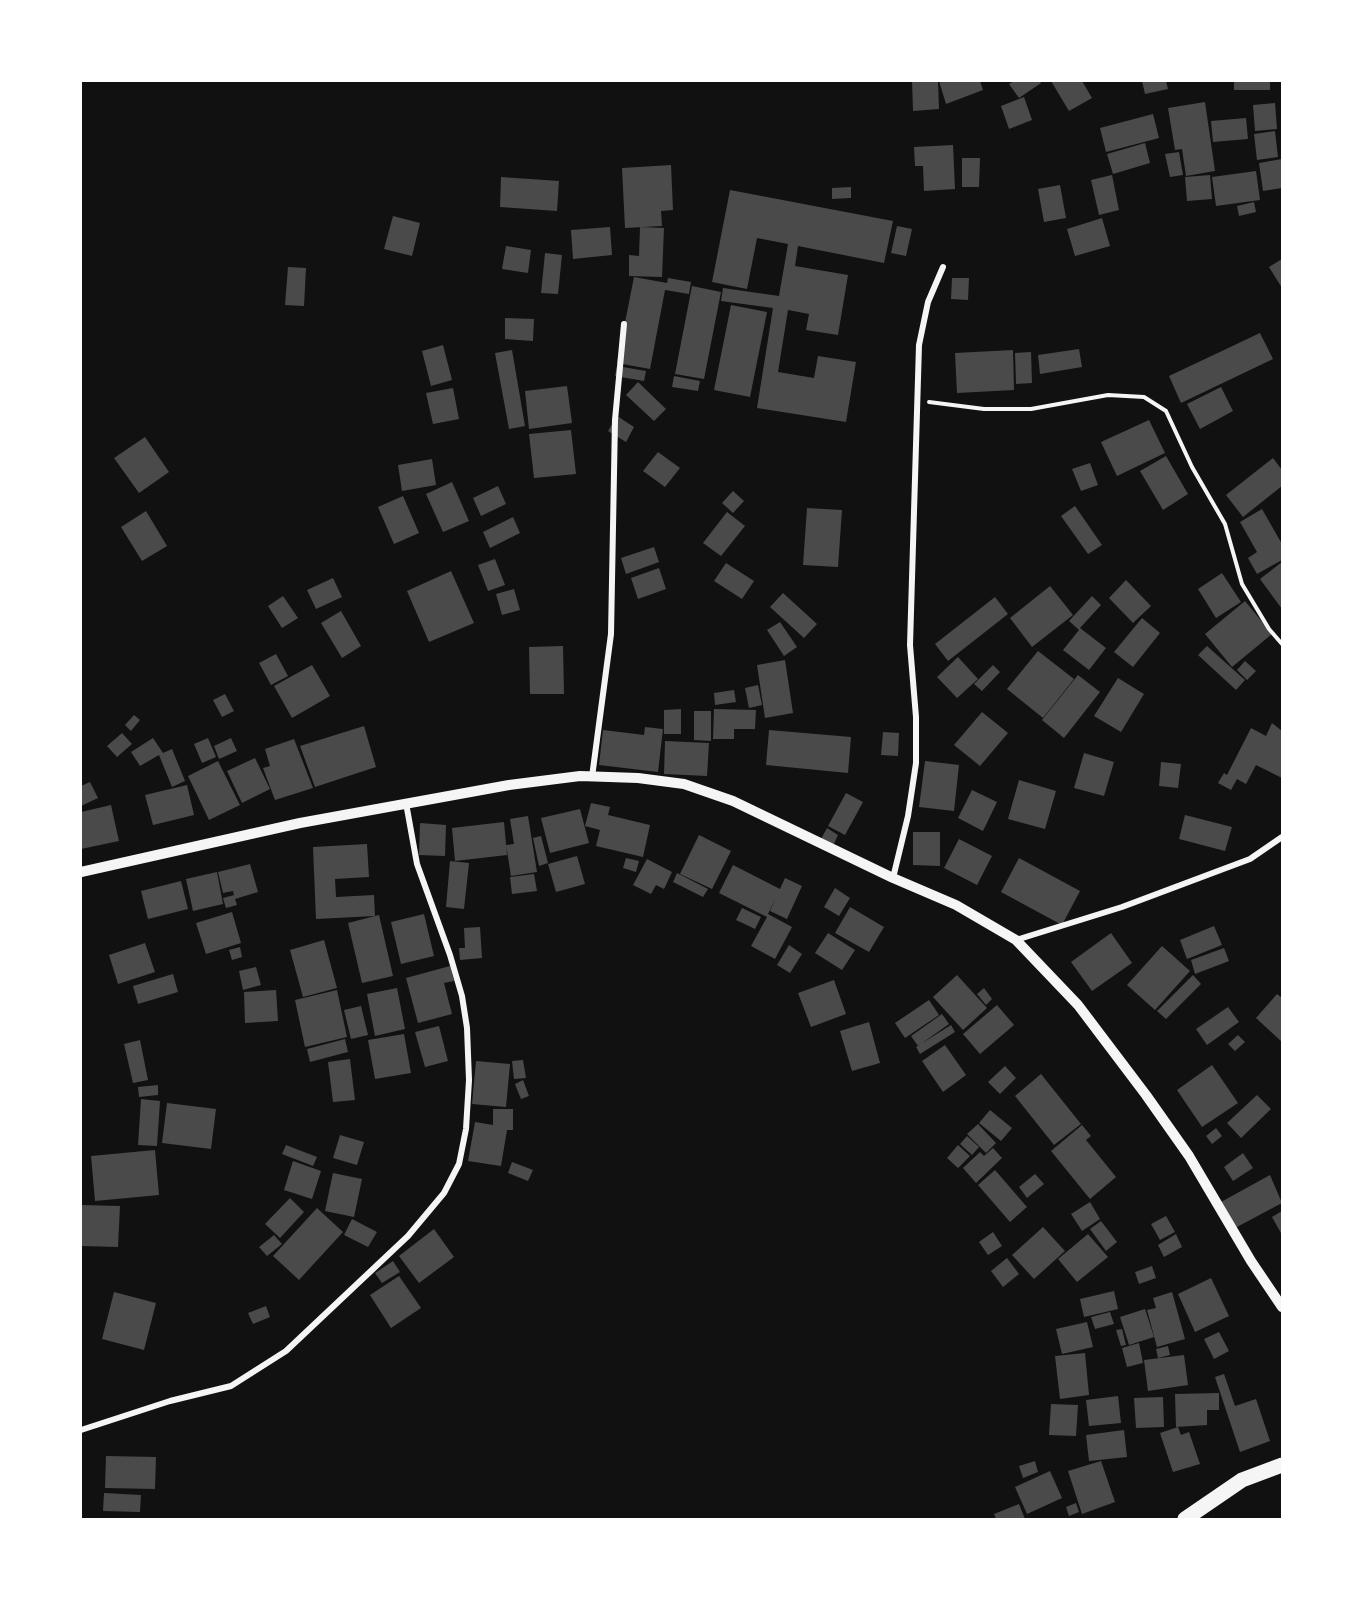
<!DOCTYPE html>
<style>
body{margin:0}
#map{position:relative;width:1363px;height:1600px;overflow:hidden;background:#111;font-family:"PT Serif",serif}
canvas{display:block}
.frame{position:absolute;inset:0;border:82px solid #fff;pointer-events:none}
</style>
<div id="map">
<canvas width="1363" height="1600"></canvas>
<div class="frame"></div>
</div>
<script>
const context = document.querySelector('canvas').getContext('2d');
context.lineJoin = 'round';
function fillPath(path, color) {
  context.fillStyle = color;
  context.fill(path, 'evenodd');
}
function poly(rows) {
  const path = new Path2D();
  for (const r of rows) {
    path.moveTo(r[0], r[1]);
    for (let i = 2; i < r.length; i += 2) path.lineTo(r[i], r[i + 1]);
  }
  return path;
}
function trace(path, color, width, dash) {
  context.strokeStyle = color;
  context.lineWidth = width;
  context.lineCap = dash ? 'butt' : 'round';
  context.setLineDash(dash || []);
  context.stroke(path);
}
fillPath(poly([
 [912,81,938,81,939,109,913,111],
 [939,81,980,81,983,90,946,104],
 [1014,81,1040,81,1041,83,1019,98,1009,84],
 [1051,81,1082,81,1092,98,1069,111],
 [1142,81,1166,81,1168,89,1145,94],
 [1234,81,1270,81,1270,90,1234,90],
 [1024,97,1032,120,1009,129,1001,106],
 [1205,102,1215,171,1186,176,1182,149,1175,150,1168,108],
 [1275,103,1277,129,1255,131,1253,105],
 [1153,114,1159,138,1106,152,1100,128],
 [1246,118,1248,139,1213,142,1211,121],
 [1275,131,1278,157,1257,160,1254,134],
 [1145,143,1150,163,1113,174,1107,154],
 [953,145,955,189,924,191,923,166,915,166,914,147],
 [1179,152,1183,175,1170,177,1165,154],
 [962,158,980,158,979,187,962,187],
 [1282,159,1282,188,1263,191,1259,163],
 [671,165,673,210,661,211,662,226,625,228,622,168],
 [1256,171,1260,200,1216,206,1212,177],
 [1112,175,1119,210,1099,215,1091,180],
 [1210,175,1212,199,1187,201,1185,177],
 [501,177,559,181,557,211,500,207],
 [1060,185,1066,218,1044,222,1038,189],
 [851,187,851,198,832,199,832,188],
 [730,190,893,221,884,263,798,246,795,266,848,275,838,335,806,330,809,314,788,310,778,372,814,378,818,356,856,362,846,422,757,408,773,308,721,301,723,288,779,296,788,244,757,238,747,289,712,282],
 [1254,202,1256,212,1239,216,1237,206],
 [393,216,420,223,412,256,384,249],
 [1102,218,1110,246,1075,256,1067,229],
 [897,226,912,229,906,256,891,253],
 [610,227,612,255,573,259,571,230],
 [640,227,664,228,662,277,629,276,629,255,639,256],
 [506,246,531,250,528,273,502,269],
 [545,253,562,255,558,294,541,293],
 [1282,259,1282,288,1269,267],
 [288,267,306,268,304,306,285,305],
 [634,277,667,283,668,278,691,282,689,294,665,290,650,369,617,363],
 [952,278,969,278,968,300,951,299],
 [692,286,721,292,704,379,675,374],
 [731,305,767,312,750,397,714,390],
 [505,318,534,319,533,341,505,339],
 [1260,333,1273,359,1181,403,1169,376],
 [443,345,452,380,431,386,422,351],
 [1079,349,1082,367,1040,374,1038,355],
 [512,350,525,426,509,429,495,353],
 [1013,350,1014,390,957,393,955,353],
 [1031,352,1032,383,1016,384,1015,353],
 [617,366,646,371,644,381,615,376],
 [674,376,700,381,698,391,672,387],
 [638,382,666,409,654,421,626,395],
 [567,386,572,423,529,429,525,391],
 [1221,387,1233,411,1200,429,1187,404],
 [453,388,459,419,433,424,426,393],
 [617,416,634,427,626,442,608,431],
 [1149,420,1165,453,1117,476,1101,442],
 [571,430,576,474,534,478,529,434],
 [145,437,169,472,139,493,114,458],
 [658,452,680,468,665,487,643,471],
 [1166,456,1188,494,1163,510,1140,471],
 [1273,458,1282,470,1282,486,1243,517,1226,495],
 [432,459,436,485,402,491,398,465],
 [1090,463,1098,485,1081,491,1072,469],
 [452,482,469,521,443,532,426,494],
 [498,486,506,504,481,516,473,498],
 [733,491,744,501,733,513,722,503],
 [403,496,419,533,394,544,378,507],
 [1075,506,1102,545,1088,554,1061,516],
 [807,508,842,510,838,567,803,565],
 [1262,509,1282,544,1282,560,1257,574,1248,558,1257,552,1240,522],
 [146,511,167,546,142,561,121,527],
 [727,512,745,526,721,556,703,543],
 [513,517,520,533,490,548,483,532],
 [654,547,659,562,626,574,621,558],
 [495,559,505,585,488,591,478,565],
 [1282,562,1282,609,1260,579],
 [726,563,754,581,742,599,714,581],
 [659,568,666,589,638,599,631,578],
 [451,571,474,623,429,642,407,591],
 [1222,573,1241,602,1216,618,1198,589],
 [333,578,342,597,316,609,307,590],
 [1126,580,1151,606,1133,623,1109,598],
 [1050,586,1073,615,1032,647,1010,618],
 [514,589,520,610,502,615,496,594],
 [783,593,817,624,804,638,770,607],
 [283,596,298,618,282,628,268,606],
 [1092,596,1101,605,1080,628,1106,648,1089,670,1063,650,1079,630,1069,621],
 [995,597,1008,614,948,661,935,644],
 [1245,601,1272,634,1232,667,1205,634],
 [341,611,361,646,342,658,321,623],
 [1142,618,1160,633,1133,667,1114,652],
 [780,622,797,647,784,656,767,630],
 [563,646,564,694,530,694,529,647],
 [1207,646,1245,680,1236,690,1198,655],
 [1038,651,1074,679,1043,718,1007,689],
 [276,654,288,676,271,685,259,663],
 [958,657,978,679,957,698,937,677],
 [785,660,793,713,765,718,757,665],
 [1245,661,1256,671,1247,680,1237,670],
 [312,665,330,696,292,718,274,686],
 [993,665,1000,672,982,691,974,684],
 [1078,675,1100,692,1064,738,1042,720],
 [1118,678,1144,694,1121,732,1094,716],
 [758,685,762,705,749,708,745,688],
 [734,690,736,702,715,705,714,693],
 [225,694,234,711,222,717,213,700],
 [681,709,681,734,664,734,664,710],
 [714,709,756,710,755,729,734,729,734,739,713,739],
 [694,711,711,711,711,741,694,740],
 [982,712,1008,733,980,766,954,745],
 [134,715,140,720,131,731,125,725],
 [1272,723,1282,731,1282,778,1256,765,1246,784,1237,779,1231,790,1218,783,1224,773,1227,775,1251,728,1266,736],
 [364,726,376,767,315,787,300,746],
 [645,727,663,729,658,772,599,765,603,730,644,735],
 [769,730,851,737,848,773,766,765],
 [883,732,899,733,898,756,881,755],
 [122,733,132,744,117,757,107,746],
 [153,738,163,753,172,749,185,781,172,787,159,755,140,766,131,752],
 [208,738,216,757,202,763,194,744],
 [231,738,237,751,219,759,214,746],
 [294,739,313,788,275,800,263,768,270,766,265,749],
 [665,741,709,743,707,776,664,774],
 [1084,753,1114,762,1104,796,1074,788],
 [255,758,270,789,242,803,227,771],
 [218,761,240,805,209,820,188,776],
 [925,761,959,765,954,811,919,807],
 [1161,762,1181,764,1178,788,1159,786],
 [1019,780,1056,791,1045,829,1008,819],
 [90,782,98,798,81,806,81,786],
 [187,785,194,815,153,825,145,795],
 [972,790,997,802,983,831,958,818],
 [846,793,863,802,845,835,828,826],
 [591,803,610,807,608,815,650,825,643,857,596,846,600,830,585,826],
 [111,805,119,841,81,849,81,812],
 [580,809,589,843,550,853,541,818],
 [1185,815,1232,827,1225,851,1179,839],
 [528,816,537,872,511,876,506,845,514,844,510,819],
 [504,822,507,855,455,861,452,828],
 [420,823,446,825,445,856,419,855],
 [827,828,838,835,833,846,821,839],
 [913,832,940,832,940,866,913,865],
 [699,835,731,851,712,889,680,874],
 [541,836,548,863,539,866,533,838],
 [959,839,992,856,977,885,944,868],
 [367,844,369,877,335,879,336,897,374,895,375,916,316,919,313,847],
 [577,856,585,884,556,892,548,864],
 [626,858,639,861,636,872,623,868],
 [1019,858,1080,891,1062,925,1001,892],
 [647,859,672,872,664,889,656,885,651,894,633,885],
 [450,861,469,863,464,909,446,907],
 [250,864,258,892,235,899,237,905,226,908,223,898,234,895,233,891,223,893,218,872],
 [733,865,780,889,785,878,802,886,787,919,770,911,775,899,768,914,792,927,775,959,751,946,767,917,719,893],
 [217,872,223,904,193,911,186,879],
 [677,873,708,889,703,897,673,882],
 [534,874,537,891,512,894,510,877],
 [181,881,188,909,148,919,141,891],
 [835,888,850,898,839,916,824,907],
 [850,907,884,927,869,952,835,933],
 [742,908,761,917,755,929,736,920],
 [232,912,241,943,206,954,196,923],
 [424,914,434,956,401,964,391,922],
 [379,915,393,976,362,983,348,923],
 [1214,926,1222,945,1187,959,1180,940],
 [480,927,482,958,460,960,459,948,465,948,464,928],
 [828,933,855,950,842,970,815,953],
 [1111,933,1132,963,1092,991,1071,962],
 [324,940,337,988,303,997,290,950],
 [145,943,155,972,118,984,109,955],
 [789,945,802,954,790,973,777,965],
 [1162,946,1190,971,1155,1010,1127,985],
 [240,947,242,957,232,960,229,950],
 [1224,948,1229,961,1195,974,1191,960],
 [450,966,454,981,444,983,452,1014,418,1023,406,978],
 [256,967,261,985,243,990,239,971],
 [173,974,178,992,138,1004,133,986],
 [957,975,987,1008,963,1030,933,997],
 [1193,975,1201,984,1166,1019,1157,1011],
 [834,980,846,1014,811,1027,798,993],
 [397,988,405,1029,375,1036,367,994],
 [984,988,992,999,986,1005,977,994],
 [276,990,278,1021,245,1023,244,992],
 [337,990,347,1037,305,1047,295,1000],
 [1277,994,1282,998,1282,1042,1256,1018],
 [929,1000,939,1015,905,1038,895,1023],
 [997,1005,1014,1025,980,1054,963,1034],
 [361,1006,368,1035,351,1039,344,1010],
 [1228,1007,1239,1022,1207,1045,1196,1029],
 [942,1014,949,1024,918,1046,911,1036],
 [869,1022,880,1063,852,1071,840,1031],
 [951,1025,955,1032,920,1054,916,1047],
 [439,1026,448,1061,425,1067,415,1032],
 [404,1034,411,1073,375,1079,368,1040],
 [1238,1035,1245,1042,1235,1051,1228,1044],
 [345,1039,348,1052,310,1062,307,1049],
 [140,1040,148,1080,133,1083,124,1044],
 [945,1045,966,1075,943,1092,922,1061],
 [350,1059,355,1100,333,1102,328,1062],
 [523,1060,526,1078,514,1079,512,1061],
 [476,1061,510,1064,506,1107,472,1104],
 [1212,1065,1238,1103,1202,1127,1177,1090],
 [1005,1066,1016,1078,1000,1094,988,1082],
 [1041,1074,1081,1124,1054,1145,1015,1096],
 [523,1080,529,1096,521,1099,515,1084],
 [158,1085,158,1095,139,1097,138,1087],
 [1257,1095,1271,1109,1241,1138,1227,1123],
 [141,1099,160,1101,157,1146,138,1145],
 [167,1103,216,1109,211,1149,162,1143],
 [493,1109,513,1109,513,1130,507,1130,501,1166,468,1161,475,1122,493,1125],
 [990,1110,1012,1128,1001,1141,979,1123],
 [978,1124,996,1143,986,1153,967,1134],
 [1082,1125,1091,1136,1086,1140,1116,1177,1090,1199,1051,1151],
 [1216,1128,1222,1136,1212,1144,1206,1136],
 [340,1135,364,1142,357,1165,333,1158],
 [967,1136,979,1147,972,1155,960,1144],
 [286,1145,317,1157,313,1166,282,1154],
 [958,1145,970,1156,958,1168,947,1158],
 [993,1148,1002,1158,976,1183,963,1168,980,1152,984,1156],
 [155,1150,159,1195,95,1201,91,1156],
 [1243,1153,1253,1168,1233,1181,1224,1167],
 [293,1161,321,1171,312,1199,284,1190],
 [512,1162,533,1170,528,1181,508,1173],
 [995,1170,1027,1207,1010,1222,978,1185],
 [333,1173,362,1179,354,1217,325,1211],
 [1035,1174,1044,1184,1027,1198,1019,1187],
 [1270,1175,1282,1203,1235,1228,1221,1202],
 [290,1198,304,1212,280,1238,265,1224],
 [1090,1202,1100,1219,1082,1231,1071,1214],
 [81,1205,120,1206,118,1247,81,1246],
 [317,1208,343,1232,299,1280,273,1256],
 [1282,1211,1282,1235,1272,1217],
 [1166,1216,1175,1232,1160,1240,1151,1224],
 [352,1219,377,1232,368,1247,344,1235],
 [1101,1221,1117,1242,1106,1251,1090,1229],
 [1043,1227,1065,1251,1034,1279,1012,1255],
 [434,1229,454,1257,419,1283,399,1256],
 [993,1232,1002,1246,988,1255,979,1242],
 [1088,1234,1108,1257,1077,1282,1058,1259],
 [1176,1234,1182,1247,1164,1257,1158,1245],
 [274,1235,282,1244,267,1256,259,1247],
 [1007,1258,1019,1274,1003,1287,991,1271],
 [393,1261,400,1272,382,1283,375,1273],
 [1152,1266,1156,1278,1139,1284,1135,1272],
 [399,1276,421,1308,391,1328,370,1295],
 [1211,1278,1229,1316,1195,1332,1178,1294],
 [1114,1291,1118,1309,1084,1317,1080,1299],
 [114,1292,156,1303,144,1350,102,1339],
 [1172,1292,1185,1339,1157,1347,1147,1310,1156,1308,1153,1298],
 [266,1306,270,1317,253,1324,248,1313],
 [1145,1309,1154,1337,1129,1345,1120,1317],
 [1110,1312,1114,1324,1095,1329,1091,1317],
 [1087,1322,1093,1347,1062,1354,1056,1329],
 [1122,1329,1126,1345,1121,1346,1116,1330],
 [1219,1332,1229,1351,1214,1359,1204,1339],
 [1139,1343,1143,1363,1127,1367,1122,1348],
 [1168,1346,1170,1355,1158,1358,1156,1349],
 [1085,1353,1089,1395,1060,1399,1055,1356],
 [1184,1355,1188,1385,1148,1391,1144,1360],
 [1224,1374,1235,1406,1256,1399,1270,1441,1240,1452,1215,1377],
 [1219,1393,1219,1410,1207,1410,1207,1425,1176,1427,1175,1394],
 [1118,1396,1121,1423,1089,1426,1086,1400],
 [1163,1397,1164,1427,1136,1428,1134,1398],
 [1051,1404,1078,1405,1076,1436,1049,1435],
 [1178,1427,1181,1435,1189,1432,1200,1464,1173,1472,1160,1433],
 [1124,1430,1127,1457,1089,1461,1086,1435],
 [106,1456,156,1457,155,1489,105,1488],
 [1035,1461,1038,1472,1023,1478,1019,1466],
 [1101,1461,1115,1502,1082,1514,1068,1471],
 [1050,1471,1062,1498,1027,1514,1015,1487],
 [104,1493,141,1495,140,1512,103,1511],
 [1076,1503,1079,1512,1069,1516,1066,1507],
 [1019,1504,1025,1519,996,1519,994,1514]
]), '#4a4a4a');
trace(poly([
 [929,402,984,409,1031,409,1108,395,1144,397,1166,411,1192,467,1225,524,1242,584,1269,629,1282,644]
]), '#f5f5f5', 4);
trace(poly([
 [592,777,611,634,615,420,624,324],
 [893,878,908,816,916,763,916,717,910,645,919,345,928,302,943,267],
 [1016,940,1122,907,1250,859,1282,837],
 [81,1430,170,1401,231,1386,286,1351,408,1236,444,1193,459,1164,466,1129,469,1080,467,1028,462,996,450,955,417,864,406,803]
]), '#f5f5f5', 6);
trace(poly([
 [81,872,300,823,509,785,580,776,638,778,684,784,733,801,893,878,956,905,1016,940,1078,1005,1146,1095,1189,1156,1251,1261,1282,1307]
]), '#f5f5f5', 10);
trace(poly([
 [1185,1519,1242,1480,1282,1465]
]), '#f5f5f5', 15);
</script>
